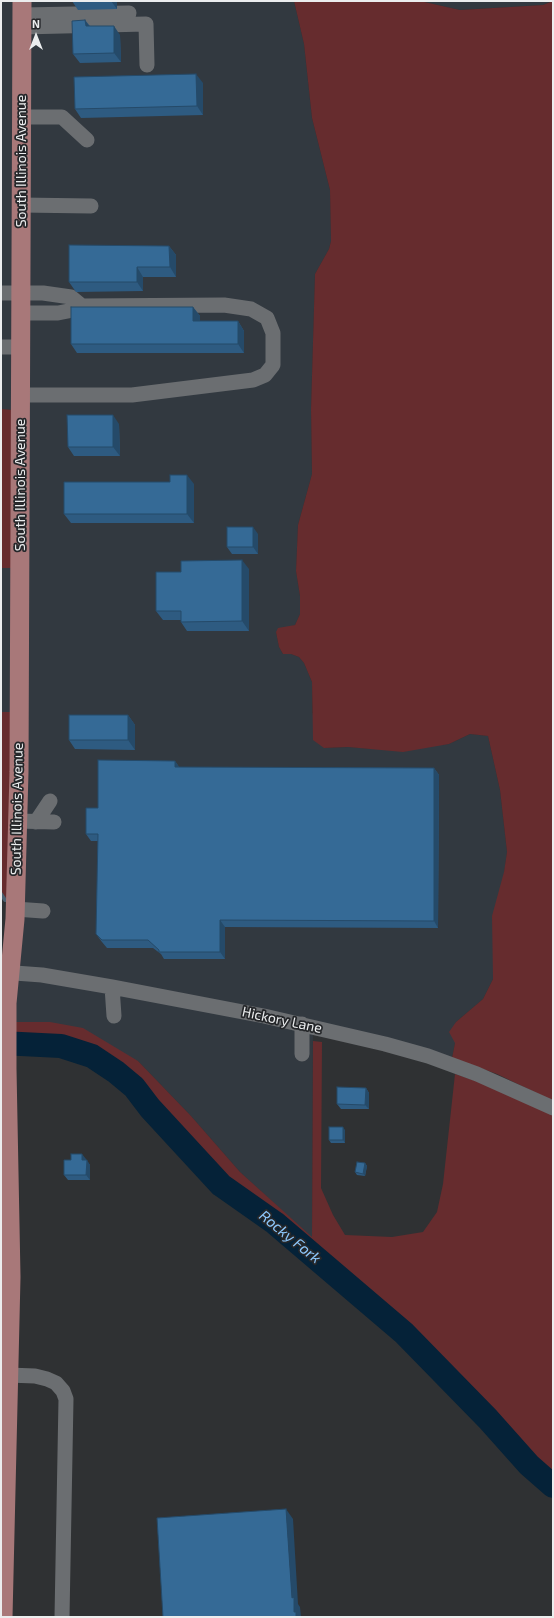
<!DOCTYPE html>
<style>
body{margin:0}
#map{position:relative;width:554px;height:1618px;overflow:hidden;background:#2f3133;font-family:"Exo 2",sans-serif}
canvas{display:block}
.frame{position:absolute;inset:0;border:2px solid #ebedee;pointer-events:none}
.north{position:absolute;left:16px;top:16px;width:40px;height:40px;-webkit-text-stroke:3px #25272a;paint-order:stroke;rotate:0deg;font-size:11px;font-weight:700;line-height:16px;text-align:center;color:#ebedee}
.north::after{content:'';display:block;margin:auto;width:14px;height:18px;background:#ebedee;clip-path:polygon(50% 0,100% 100%,50% 72%,0 100%)}
</style>
<div id="map">
<canvas width="554" height="1618"></canvas>
<div class="frame"></div>
<div class="north">N</div>
</div>
<script>
const context = document.querySelector('canvas').getContext('2d');
context.lineJoin = 'round';
function fillPath(path, color) {
  context.fillStyle = color;
  context.fill(path, 'evenodd');
}
function poly(rows) {
  const path = new Path2D();
  for (const r of rows) {
    path.moveTo(r[0], r[1]);
    for (let i = 2; i < r.length; i += 2) path.lineTo(r[i], r[i + 1]);
  }
  return path;
}
function trace(path, color, width, dash) {
  context.strokeStyle = color;
  context.lineWidth = width;
  context.lineCap = dash ? 'butt' : 'round';
  context.setLineDash(dash || []);
  context.stroke(path);
}
function write(font, color, halo, rows, align = 'center') {
  context.font = font + ' "Exo 2",sans-serif';
  context.lineWidth = 3.5;
  context.setLineDash([]);
  context.textBaseline = 'middle';
  context.strokeStyle = halo;
  context.fillStyle = color;
  for (const [text, x, y, turn = 0] of rows) {
    context.save();
    context.translate(x, y);
    context.rotate((+turn || 0) * Math.PI / 180);
    context.textAlign = isNaN(turn) ? turn : align;
    if (halo) context.strokeText(text, 0, 0);
    context.fillText(text, 0, 0);
    context.restore();
  }
}
fillPath(poly([
 [1,1,294,1,304,44,312,118,330,190,331,241,329,249,315,274,311,409,312,474,298,525,296,571,300,596,300,614,295,625,276,632,279,647,283,654,291,654,299,657,304,663,312,682,312,712,324,748,348,747,373,749,449,744,470,734,488,736,500,790,507,852,493,957,493,979,483,999,456,1022,455,1043,452,1058,313,1033,312,1238,240,1172,191,1116,138,1061,1,1023,8,906,11,712,1,712,1,568,13,568,13,410,1,409],
 [420,1,552,1,543,5,460,10]
]), '#323940');
fillPath(poly([
 [294,1,420,1,460,10,543,5,553,1,553,1101,497,1074,452,1058,455,1043,449,1032,456,1022,483,999,493,979,492,916,504,872,507,852,500,790,488,736,470,734,449,744,403,752,348,747,324,748,313,740,312,682,304,663,299,657,291,654,283,654,279,647,276,632,278,628,295,625,300,614,300,596,296,571,298,525,312,474,311,409,315,274,329,249,331,241,330,190,312,118,304,44],
 [1,409,14,410,13,568,1,568],
 [1,712,11,712,8,898,3,898,1,900],
 [16,1022,50,1022,83,1028,138,1061,191,1116,240,1172,312,1237,313,1041,322,1042,321,1188,333,1215,345,1235,392,1237,423,1232,437,1212,443,1184,455,1074,479,1082,553,1115,553,1486,529,1465,488,1419,404,1333,275,1223,221,1185,150,1108,134,1087,116,1072,92,1056,61,1047,16,1044]
]), '#662c2e');
trace(poly([
 [1,894,5,900]
]), '#4a5f6f', 4);
trace(poly([
 [1,1043,61,1046,92,1056,116,1072,134,1087,150,1108,221,1185,275,1223,404,1333,488,1419,529,1465,553,1486]
]), '#052238', 24);
trace(poly([
 [22,15,129,13],
 [22,27,146,24,147,65],
 [22,117,62,117,87,140],
 [21,205,91,206],
 [1,293,43,293,71,297,82,306],
 [1,347,21,347],
 [20,395,132,395,253,380,265,375,273,365,273,333,267,318,251,309,224,305,82,306,68,311,58,313,21,313],
 [18,821,54,822],
 [36,822,50,801],
 [15,909,43,911],
 [1,972,42,975,112,987,264,1016,385,1044,428,1056,477,1074,553,1108],
 [112,987,114,1016],
 [302,1024,302,1054],
 [8,1375,35,1376,47,1379,56,1383,63,1391,66,1399,62,1617]
]), '#6b6e71', 15);
trace(poly([
 [3,1617,11,1277,7,1069,7,1003,15,919,19,772,22,1]
]), '#a87879', 19);
fillPath(poly([
 [72,1,117,1,117,9,78,10],
 [85,20,90,26,120,35,121,62,80,63,73,54],
 [203,83,203,115,81,118,75,109],
 [169,246,176,255,176,277,143,277,143,291,76,292,69,282],
 [193,307,200,316,200,321,238,321,244,331,244,353,77,353,71,344],
 [119,424,120,456,74,456,68,447],
 [194,484,194,523,71,523,64,514],
 [258,534,258,554,232,554,227,547],
 [249,569,249,631,187,631,181,622,181,620,163,620,156,611,181,572],
 [128,715,135,725,135,750,75,749,69,740],
 [175,761,179,767,434,768,439,775,438,928,225,927,225,959,164,959,161,954,153,948,107,948,102,942,96,934,98,841,91,841,86,834,98,808],
 [366,1088,369,1093,369,1109,341,1109,337,1104],
 [345,1130,345,1143,331,1143,329,1140],
 [86,1159,86,1160,90,1165,90,1180,68,1180,64,1175,71,1160],
 [365,1163,367,1166,365,1176,357,1175,355,1172]
]), '#2e5b81');
fillPath(poly([
 [111,1,117,1,117,9],
 [85,20,92,30,86,26],
 [114,26,120,35,121,62,114,53],
 [196,74,203,83,203,115,197,106],
 [169,246,176,255,176,277,170,267],
 [137,267,143,277,143,291,137,282],
 [193,307,200,316,200,330,193,321],
 [238,321,244,331,244,353,238,344],
 [113,415,119,424,120,456,113,447],
 [187,475,194,484,194,523,187,514],
 [253,527,258,534,258,554,253,547],
 [242,560,249,569,249,631,242,621],
 [128,715,135,725,135,750,128,740],
 [175,761,180,768,175,767],
 [434,768,439,775,438,928,434,921],
 [220,920,225,927,225,959,220,952],
 [366,1088,369,1093,369,1109,365,1105],
 [343,1127,345,1130,345,1143,343,1140],
 [82,1154,86,1159,85,1165,82,1160],
 [87,1160,90,1165,90,1180,86,1175],
 [365,1163,367,1166,365,1176,363,1174],
 [286,1509,293,1519,298,1604,300,1607,301,1617,296,1617,294,1612,292,1598]
]), '#254a69');
const building = poly([
 [85,20,86,26,114,26,114,53,73,54,72,21,85,20],
 [196,74,197,106,75,109,74,77,196,74],
 [69,245,169,246,170,267,137,267,137,282,69,282,69,245],
 [71,307,193,307,193,321,238,321,238,344,71,344,71,307],
 [67,415,113,415,113,447,68,447,67,415],
 [170,475,187,475,187,514,64,514,64,482,170,482,170,475],
 [227,527,253,527,253,547,227,547,227,527],
 [242,560,242,621,181,622,181,611,156,611,156,572,181,572,181,561,242,560],
 [69,715,128,715,128,740,69,740,69,715],
 [98,760,175,761,175,767,434,768,434,921,220,920,220,952,159,952,159,950,148,940,102,940,96,934,98,834,86,834,86,808,98,808,98,760],
 [337,1087,366,1088,365,1105,337,1104,337,1087],
 [329,1127,343,1127,343,1140,329,1140,329,1127],
 [71,1154,82,1154,82,1160,87,1160,86,1175,64,1175,64,1160,71,1160,71,1154],
 [357,1162,365,1163,363,1174,355,1172,357,1162],
 [286,1509,292,1598,294,1597,294,1612,296,1612,296,1617,163,1617,157,1518,286,1509]
]);
fillPath(building, '#356a96');
trace(building, '#254a69', 1);
write('14px', '#ebedee', '#25272a', [
 ["South Illinois Avenue",21,161,-90],
 ["South Illinois Avenue",20,485,-90],
 ["South Illinois Avenue",17,809,-89],
 ["Hickory Lane",282,1020,12]
]);
write('italic 15px', '#8cc7fb', '#25272a', [
 ["Rocky Fork",290,1237,39]
]);
</script>
